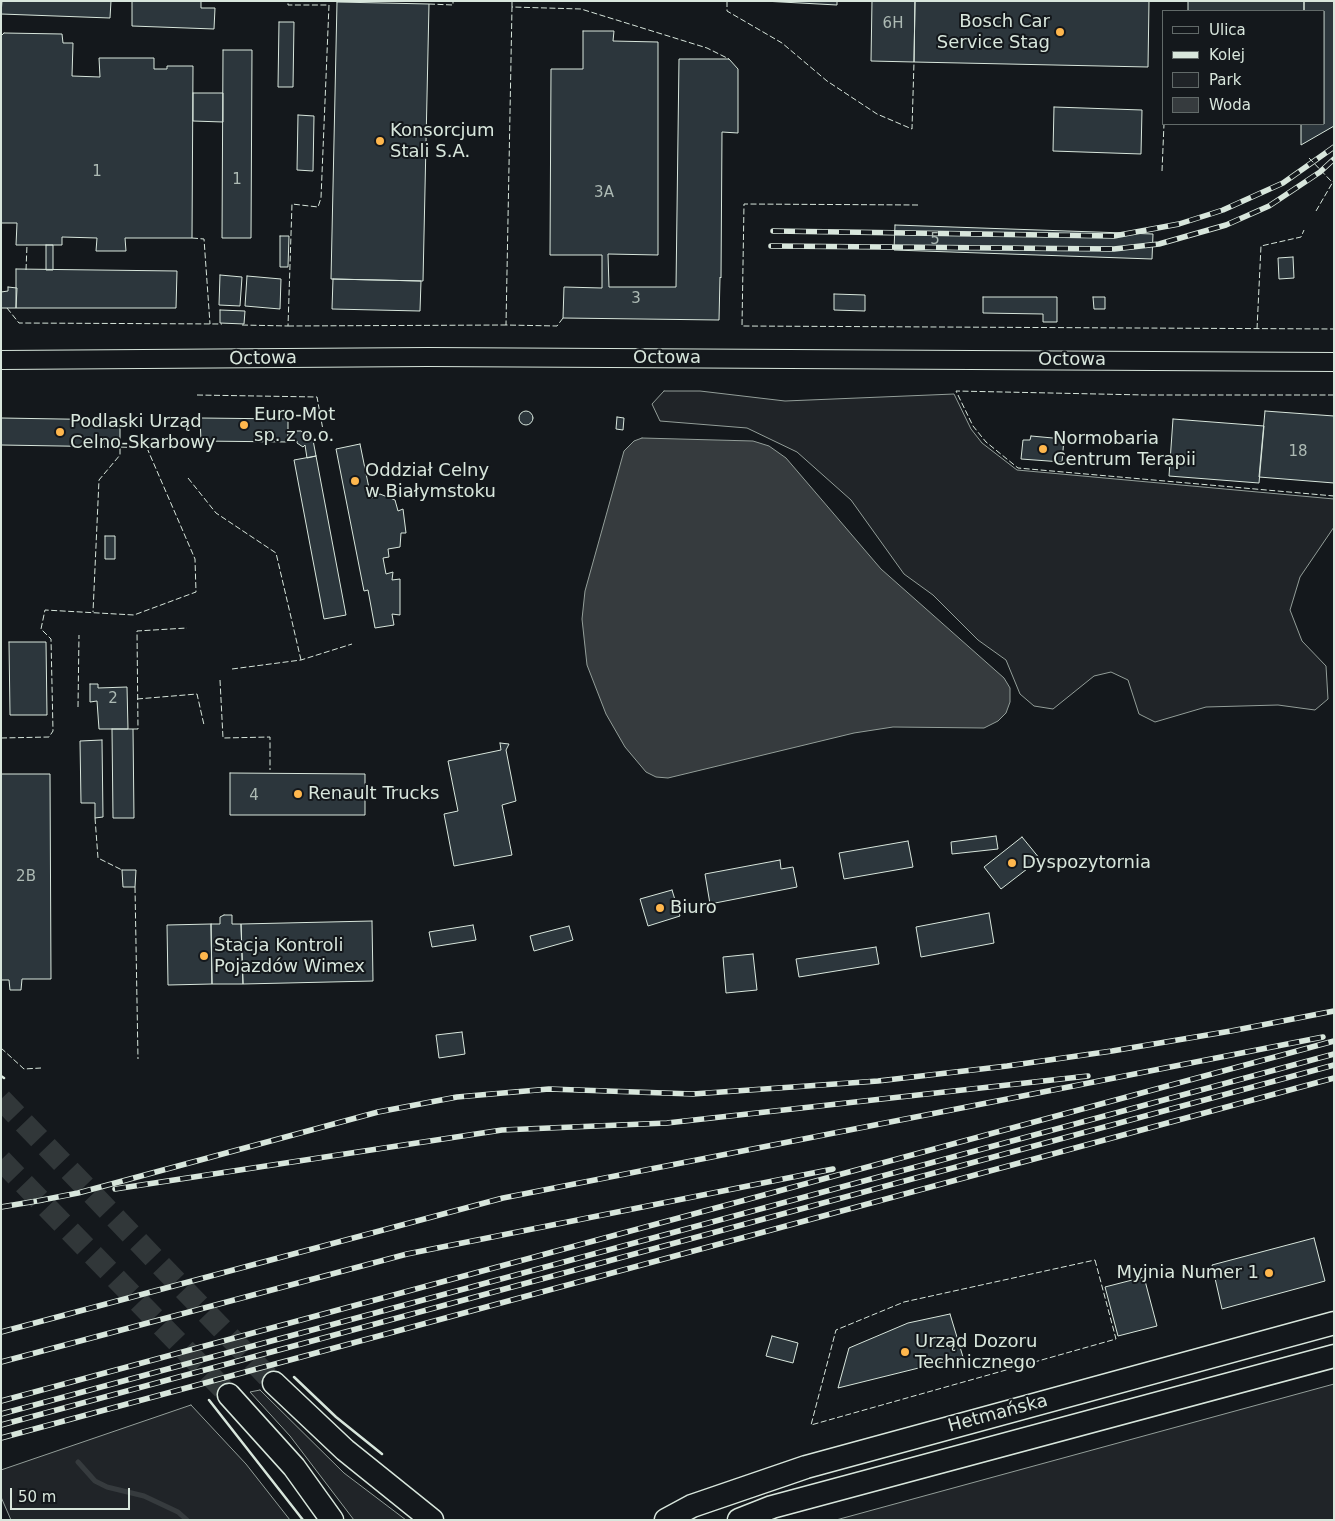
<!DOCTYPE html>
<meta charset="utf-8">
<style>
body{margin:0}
#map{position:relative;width:1335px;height:1521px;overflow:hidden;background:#14181c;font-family:"DejaVu Sans",sans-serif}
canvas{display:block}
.frame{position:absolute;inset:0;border:2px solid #d8e6dc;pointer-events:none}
.legend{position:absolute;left:1162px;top:10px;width:162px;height:115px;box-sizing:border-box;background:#14181c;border:1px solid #626a69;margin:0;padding:6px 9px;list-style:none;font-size:15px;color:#d8e6dc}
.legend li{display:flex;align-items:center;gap:10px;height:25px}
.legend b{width:25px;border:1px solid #626a69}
.scale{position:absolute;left:10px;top:1488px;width:120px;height:22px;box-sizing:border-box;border:2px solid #d8e6dc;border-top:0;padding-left:6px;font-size:15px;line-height:18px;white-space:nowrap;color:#d8e6dc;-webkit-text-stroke:4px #14181c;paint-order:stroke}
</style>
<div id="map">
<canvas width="1335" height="1521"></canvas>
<div class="frame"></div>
<ul class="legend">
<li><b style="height:6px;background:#14181c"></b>Ulica</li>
<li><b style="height:6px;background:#d8e6dc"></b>Kolej</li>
<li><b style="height:14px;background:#202428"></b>Park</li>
<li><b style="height:14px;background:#363b3e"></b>Woda</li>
</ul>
<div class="scale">50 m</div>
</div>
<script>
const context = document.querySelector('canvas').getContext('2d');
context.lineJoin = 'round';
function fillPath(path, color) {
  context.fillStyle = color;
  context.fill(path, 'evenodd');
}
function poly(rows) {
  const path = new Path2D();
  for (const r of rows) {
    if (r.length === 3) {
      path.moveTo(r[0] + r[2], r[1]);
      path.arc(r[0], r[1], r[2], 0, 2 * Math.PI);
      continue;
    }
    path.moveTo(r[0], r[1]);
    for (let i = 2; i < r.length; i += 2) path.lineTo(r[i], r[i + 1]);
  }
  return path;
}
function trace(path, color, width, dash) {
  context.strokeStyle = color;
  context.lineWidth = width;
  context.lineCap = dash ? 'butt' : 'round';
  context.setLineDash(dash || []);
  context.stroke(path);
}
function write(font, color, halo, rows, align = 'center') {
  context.font = font + ' "DejaVu Sans",sans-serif';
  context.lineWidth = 4;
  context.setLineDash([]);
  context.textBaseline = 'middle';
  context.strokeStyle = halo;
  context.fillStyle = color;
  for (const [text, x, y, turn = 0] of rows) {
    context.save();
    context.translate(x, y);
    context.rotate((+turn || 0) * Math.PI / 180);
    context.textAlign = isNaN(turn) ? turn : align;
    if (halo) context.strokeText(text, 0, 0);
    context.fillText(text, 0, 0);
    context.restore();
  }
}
const green = poly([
 [664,391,700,391,785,401,954,394,971,429,982,443,1017,470,1334,499,1334,527,1300,577,1290,610,1302,641,1326,666,1328,699,1315,710,1278,705,1206,707,1155,722,1139,714,1128,680,1111,672,1094,676,1053,709,1034,706,1020,694,1006,660,978,640,933,595,904,574,851,500,797,452,747,428,660,421,652,404,664,391],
 [1334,1384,1334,1520,836,1520,1334,1384],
 [260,1390,344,1473,406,1520,354,1520,290,1436,250,1392,260,1390],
 [191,1405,246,1464,290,1520,11,1520,1,1497,1,1470,191,1405]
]);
fillPath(green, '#202428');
trace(green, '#939e99', 1);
const water = poly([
 [642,438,753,441,769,446,786,458,881,569,1004,678,1010,688,1010,702,1006,713,998,721,984,728,893,727,854,733,668,778,656,777,646,772,625,747,606,714,587,665,582,619,585,591,624,451,634,441,642,438]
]);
fillPath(water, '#363b3e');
trace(water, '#939e99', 1);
trace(poly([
 [78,1462,95,1481,107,1487,144,1496,178,1512,187,1520]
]), '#363b3e', 5);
const building = poly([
 [2,1,111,1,110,18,1,14,2,1],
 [132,1,201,1,201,8,215,8,214,29,132,26,132,1],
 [763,1,837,1,837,5,763,1],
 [872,1,915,1,914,62,871,61,872,1],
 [915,1,1149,1,1148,67,914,62,915,1],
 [1188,1,1304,1,1304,11,1188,11,1188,1],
 [1304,1,1334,1,1334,126,1301,145,1301,124,1324,124,1324,11,1304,11,1304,1],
 [337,2,429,4,423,281,331,279,337,2],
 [279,22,294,22,293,87,278,87,279,22],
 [583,31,614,31,613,41,658,42,658,255,608,254,609,287,676,287,679,59,729,59,738,69,738,133,722,132,721,278,720,277,719,320,563,318,564,287,602,288,602,255,550,255,551,69,583,69,583,31],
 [4,33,62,34,63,43,73,43,72,76,100,77,99,58,154,58,154,69,167,69,167,66,193,66,192,238,125,238,126,251,96,251,97,238,62,237,62,245,16,245,17,223,1,223,1,36,4,33],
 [223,50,252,50,251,238,222,238,223,50],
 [193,93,223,93,223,122,193,121,193,93],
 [1054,107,1142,110,1141,154,1053,151,1054,107],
 [298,115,314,116,313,171,297,170,298,115],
 [895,225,1153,234,1152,259,894,250,895,225],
 [280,236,289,236,288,267,280,267,280,236],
 [46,245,53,245,53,270,46,270,46,245],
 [1293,257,1294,278,1279,279,1278,258,1293,257],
 [16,269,177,271,176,308,16,308,16,269],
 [220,275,242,277,240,306,219,305,220,275],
 [247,276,281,279,280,309,245,306,247,276],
 [333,279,421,281,420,311,332,309,333,279],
 [8,287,17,288,16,308,1,308,1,292,8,291,8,287],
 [834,294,865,295,865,311,834,310,834,294],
 [983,297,1057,297,1057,322,1043,322,1043,314,983,313,983,297],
 [1093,297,1105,297,1105,309,1094,309,1093,297],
 [220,310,245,311,244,324,220,323,220,310],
 [526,418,7],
 [1265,411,1334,416,1334,483,1259,477,1265,411],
 [617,417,624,418,623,430,616,429,617,417],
 [1,418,120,420,120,447,1,445,1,418],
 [200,418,288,419,288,442,201,441,200,418],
 [1173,419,1264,426,1259,483,1169,476,1173,419],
 [288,431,301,431,313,440,316,456,307,458,305,445,303,447,297,443,297,441,288,442,288,431],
 [1031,436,1064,439,1062,462,1021,459,1023,440,1030,440,1031,436],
 [360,444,371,498,380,494,395,500,398,511,403,509,406,533,401,533,400,547,388,549,389,557,383,558,386,574,393,572,392,580,400,579,400,615,392,614,394,625,375,628,368,590,364,591,336,449,360,444],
 [316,456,346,615,324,619,294,460,316,456],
 [105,536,115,536,115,559,105,559,105,536],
 [9,642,46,642,47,715,10,715,9,642],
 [90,684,98,684,98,688,127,687,128,729,99,729,97,701,90,702,90,684],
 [112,729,133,729,134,818,113,818,112,729],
 [102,740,103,817,95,818,95,803,81,803,80,741,102,740],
 [500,743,509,744,506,750,516,801,502,805,512,855,454,866,444,814,458,811,448,761,501,750,500,743],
 [230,773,365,774,365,815,230,815,230,773],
 [1,774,50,774,51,979,22,979,21,990,10,990,9,980,1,980,1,774],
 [996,836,998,849,952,854,951,842,996,836],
 [1022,837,1040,859,1001,889,984,867,1022,837],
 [908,841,913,867,844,879,839,853,908,841],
 [780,860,781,869,793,867,797,887,710,904,705,874,780,860],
 [122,870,136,870,135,887,123,887,122,870],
 [672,890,680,916,648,926,640,899,672,890],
 [989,913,994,943,921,957,916,927,989,913],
 [224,915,232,915,232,924,241,924,243,984,212,984,211,924,220,924,220,917,224,915],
 [372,921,373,981,243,984,241,924,372,921],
 [211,924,212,984,168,985,167,925,211,924],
 [473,925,476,940,432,947,429,932,473,925],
 [569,926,573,940,534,951,530,936,569,926],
 [876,947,879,964,799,977,796,959,876,947],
 [753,954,757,990,726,993,723,957,753,954],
 [462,1032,465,1054,439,1058,436,1035,462,1032],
 [1314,1238,1325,1281,1222,1309,1212,1265,1314,1238],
 [1144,1277,1157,1326,1118,1336,1105,1287,1144,1277],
 [950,1314,963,1357,838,1388,849,1348,908,1323,950,1314],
 [772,1336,798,1343,793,1363,766,1356,772,1336]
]);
fillPath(building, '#2c363c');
trace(building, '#d8e6dc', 1);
trace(poly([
 [1,1099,274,1383],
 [1,1160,229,1395]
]), '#313739', 22, [22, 11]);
const minor = poly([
 [1,360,428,357,1334,362]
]);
const major = poly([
 [274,1383,345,1450,432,1520],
 [229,1395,294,1467,332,1520],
 [666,1520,692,1506,806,1467,1334,1323],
 [739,1520,772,1507,1334,1356]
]);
trace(minor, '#d8e6dc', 20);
trace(major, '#d8e6dc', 25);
trace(minor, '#14181c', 18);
trace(major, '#14181c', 22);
const rail = poly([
 [773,231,1114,236,1179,224,1223,210,1283,183,1334,147],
 [771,246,1114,249,1159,244,1226,225,1269,206,1320,172,1334,159],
 [115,1189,502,1130,667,1123,1088,1076],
 [37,1201,78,1193,378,1112,457,1097,549,1089,693,1094,878,1081,1007,1066,1112,1051,1231,1031,1334,1011],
 [1,1207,43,1200],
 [1,1332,503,1198,1323,1037],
 [1,1362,407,1254,833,1169],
 [1,1401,1334,1041],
 [1,1414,1334,1054],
 [1,1425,1334,1065],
 [1,1438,1334,1078]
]);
trace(rail, '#d8e6dc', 5.5);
trace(rail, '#14181c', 4, [11]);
trace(poly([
 [727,1,727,11,782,43,827,81,877,114,912,129,914,62],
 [429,4,453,5,453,1],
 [512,7,512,1],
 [1309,158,1332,182],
 [1162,171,1164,124],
 [918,205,744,204,742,326,1334,329],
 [1316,211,1334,180],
 [192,238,204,239,210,324],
 [26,270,27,245],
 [7,308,19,323,222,324],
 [563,318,557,326,506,325,512,7,581,9,707,48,729,59],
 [242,325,288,326,292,204,318,207,321,198,329,5,288,5,288,1],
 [288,326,506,325],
 [1257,329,1261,246,1301,237,1304,230],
 [197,395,317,397,323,430],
 [1334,395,1145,395,956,391,973,426,986,442,1018,468,1334,496],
 [188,478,216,513,276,553,301,660],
 [232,669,301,660,352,644],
 [220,680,223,738,270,737,270,770],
 [137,699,197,694,204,725],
 [78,707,79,635],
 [133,729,138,729,137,631,187,628],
 [1,738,49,737,53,731,51,639,41,629,45,610,134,615,196,592,195,559,147,448,120,447,120,455,99,480,93,612],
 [95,818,98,858,122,870],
 [135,887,138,1059],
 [1,1048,24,1069,41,1068],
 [1095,1260,1116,1339,811,1425,836,1330,904,1302,1095,1260]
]), '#d8e6dc', 1, [6, 2.5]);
trace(poly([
 [1,1076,4,1078],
 [294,1377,336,1417,382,1454],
 [209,1400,303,1520]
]), '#d8e6dc', 2.5);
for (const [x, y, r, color] of [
 [1060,32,5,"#ffb74d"],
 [380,141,5,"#ffb74d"],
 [244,425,5,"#ffb74d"],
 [60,432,5,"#ffb74d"],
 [1043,449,5,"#ffb74d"],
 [355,481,5,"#ffb74d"],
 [298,794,5,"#ffb74d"],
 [1012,863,5,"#ffb74d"],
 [660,908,5,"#ffb74d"],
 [204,956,5,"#ffb74d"],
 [1269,1273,5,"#ffb74d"],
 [905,1352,5,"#ffb74d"]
]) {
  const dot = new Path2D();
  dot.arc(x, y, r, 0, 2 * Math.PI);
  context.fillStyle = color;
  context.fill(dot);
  trace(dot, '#14181c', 2);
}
write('15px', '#adbab4', null, [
 ["6H",893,24],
 ["1",97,172],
 ["1",237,180],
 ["3A",604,193],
 ["5",935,240],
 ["3",636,299],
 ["18",1298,452],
 ["2",113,699],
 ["4",254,796],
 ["2B",26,877]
]);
write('18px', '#d8e6dc', '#14181c', [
 ["Bosch Car",1050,22,"right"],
 ["Service Stag",1050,43,"right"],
 ["Konsorcjum",390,131],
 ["Stali S.A.",390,152],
 ["Euro-Mot",254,415],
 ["sp. z o.o.",254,436],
 ["Podlaski Urząd",70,422],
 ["Celno-Skarbowy",70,443],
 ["Normobaria",1053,439],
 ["Centrum Terapii",1053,460],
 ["Oddział Celny",365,471],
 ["w Białymstoku",365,492],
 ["Renault Trucks",308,794],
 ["Dyspozytornia",1022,863],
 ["Biuro",670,908],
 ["Stacja Kontroli",214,946],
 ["Pojazdów Wimex",214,967],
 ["Myjnia Numer 1",1259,1273,"right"],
 ["Urząd Dozoru",915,1342],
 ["Technicznego",915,1363]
], 'left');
write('18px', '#d8e6dc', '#14181c', [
 ["Octowa",667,358],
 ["Octowa",263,359,-1],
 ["Octowa",1072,360],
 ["Hetmańska",998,1414,-15]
]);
</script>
